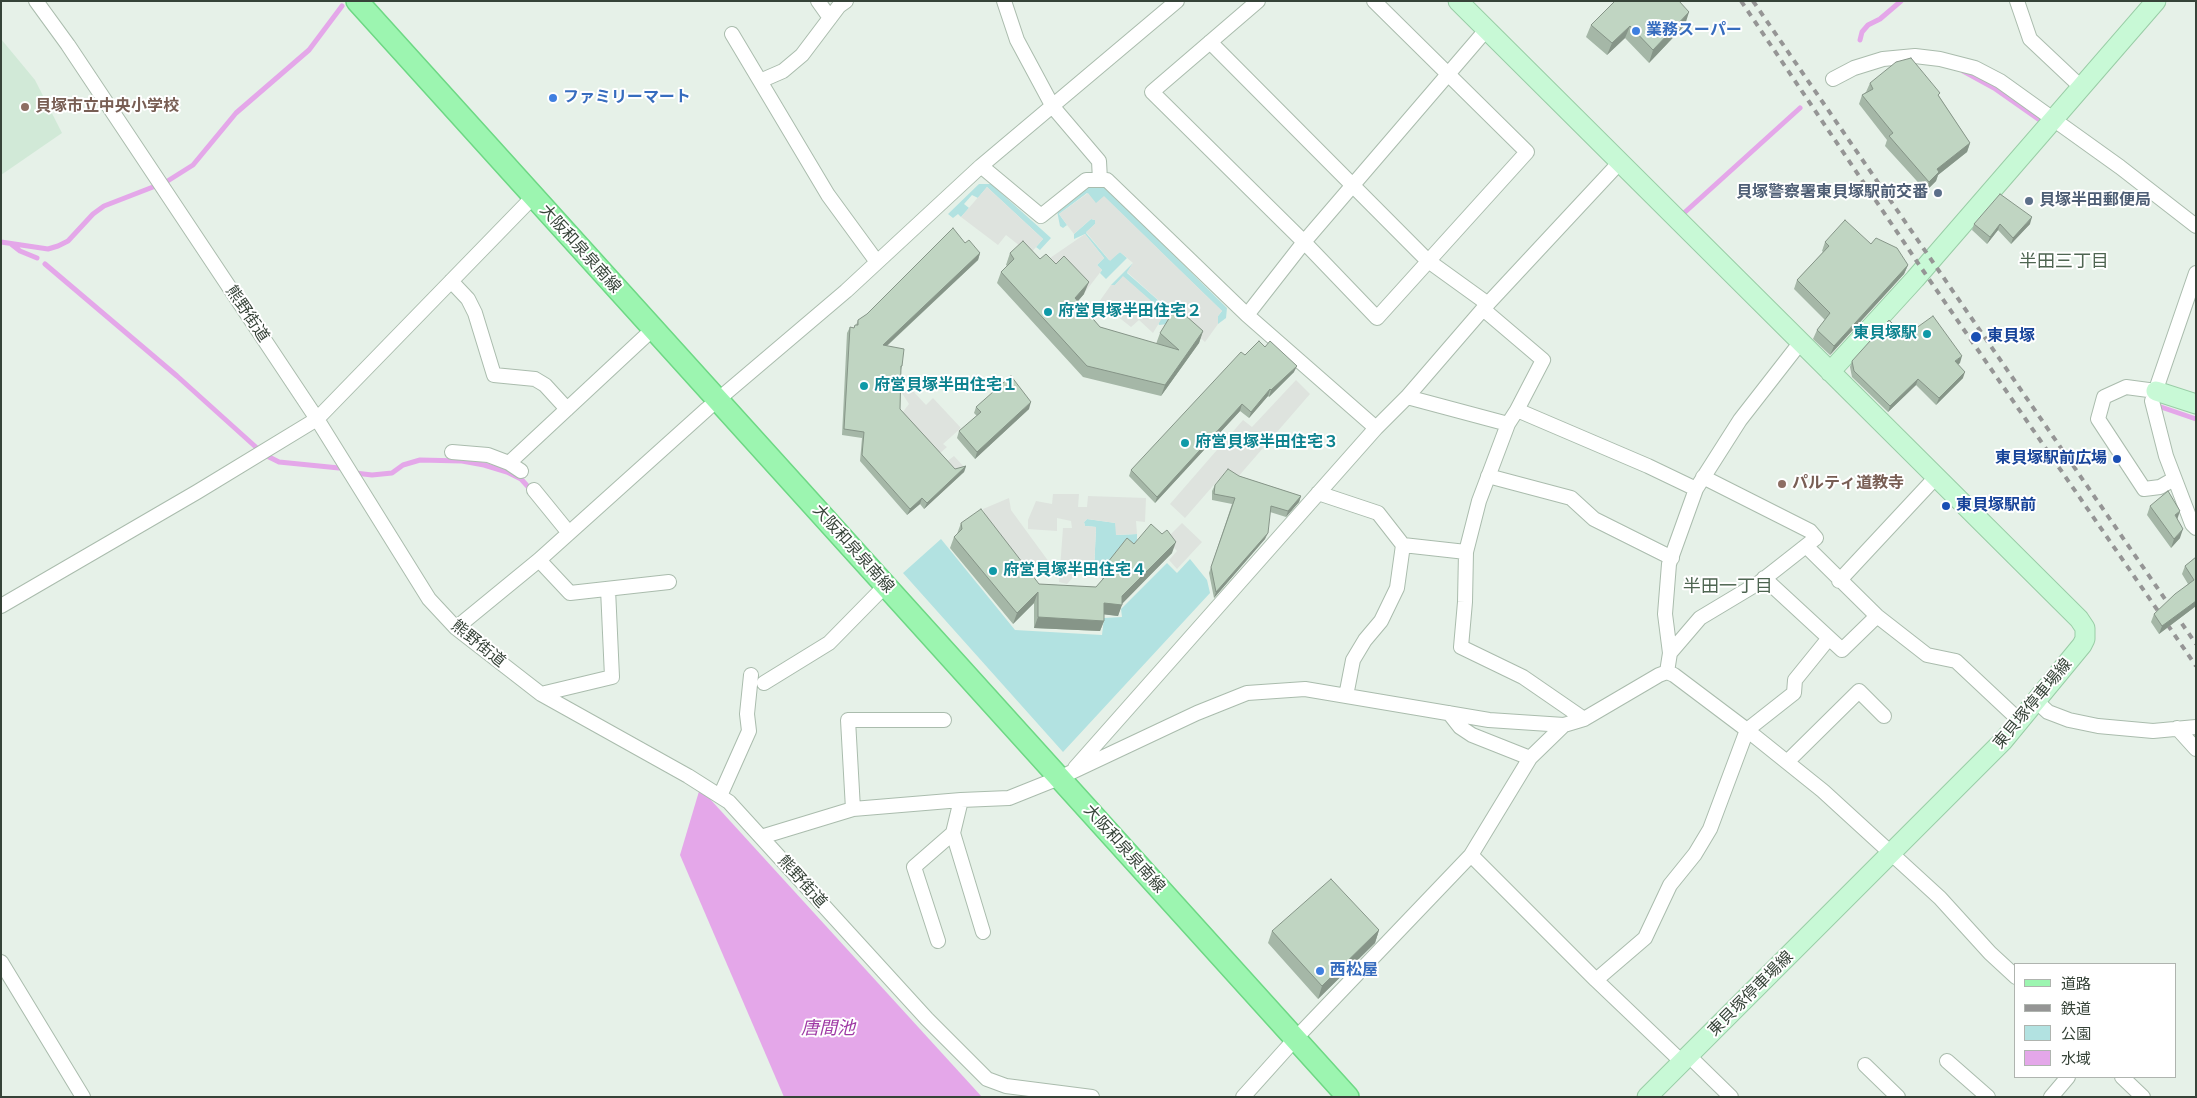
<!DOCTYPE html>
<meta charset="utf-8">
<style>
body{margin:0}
#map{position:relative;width:2197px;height:1098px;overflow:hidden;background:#e6f1e8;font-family:Helvetica,"Noto Sans JP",sans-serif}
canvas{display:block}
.frame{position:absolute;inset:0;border:2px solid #364338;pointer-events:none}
.legend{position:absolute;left:2014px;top:963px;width:162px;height:115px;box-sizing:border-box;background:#fff;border:1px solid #afb4af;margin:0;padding:6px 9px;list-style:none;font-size:15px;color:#364338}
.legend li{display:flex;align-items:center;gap:10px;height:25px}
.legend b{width:25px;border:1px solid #afb4af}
</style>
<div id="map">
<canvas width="2197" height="1098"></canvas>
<div class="frame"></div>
<ul class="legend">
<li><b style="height:6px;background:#9cf5b0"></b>道路</li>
<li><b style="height:6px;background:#959595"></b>鉄道</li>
<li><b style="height:14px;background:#b2e2e1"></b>公園</li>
<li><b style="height:14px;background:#e4a7e9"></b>水域</li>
</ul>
</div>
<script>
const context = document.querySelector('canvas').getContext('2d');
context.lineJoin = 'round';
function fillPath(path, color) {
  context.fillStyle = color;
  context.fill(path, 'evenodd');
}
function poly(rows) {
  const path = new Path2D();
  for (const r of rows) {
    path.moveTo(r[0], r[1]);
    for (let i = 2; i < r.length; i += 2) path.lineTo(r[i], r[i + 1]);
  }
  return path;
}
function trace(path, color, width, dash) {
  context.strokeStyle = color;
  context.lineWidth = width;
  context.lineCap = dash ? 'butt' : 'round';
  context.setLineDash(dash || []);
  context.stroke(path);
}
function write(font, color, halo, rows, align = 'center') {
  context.font = font + ' Helvetica,"Noto Sans JP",sans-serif';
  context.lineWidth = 4;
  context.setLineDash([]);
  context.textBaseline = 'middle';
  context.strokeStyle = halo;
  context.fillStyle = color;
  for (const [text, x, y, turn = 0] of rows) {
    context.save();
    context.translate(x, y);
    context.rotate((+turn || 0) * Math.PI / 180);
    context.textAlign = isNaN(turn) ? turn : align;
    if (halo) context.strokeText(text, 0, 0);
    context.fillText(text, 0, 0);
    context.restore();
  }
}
fillPath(poly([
 [1,39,35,80,62,133,1,175]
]), '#d1e9d7');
fillPath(poly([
 [979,184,991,184,1051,238,1040,250,1036,247,1043,239,987,187,978,198,972,195,964,204,969,208,961,217,958,214,953,218,948,214],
 [1090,186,1099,186,1107,189,1227,308,1226,318,1218,324,1218,316,1222,311,1104,197,1096,204,1087,193,1059,214,1067,225,1063,228,1060,226,1057,211],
 [1091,219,1095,220,1095,224,1086,233,1109,260,1120,252,1127,258,1106,279,1100,273,1102,270,1097,265,1104,258,1085,234,1074,239,1074,234],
 [1133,263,1127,273,1175,315,1168,324,1159,325,1158,322,1164,313,1123,277,1115,285,1111,285],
 [1087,519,1116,523,1116,535,1137,534,1137,540,1128,553,1100,577,1095,573,1082,573,1083,570,1094,571,1096,527,1085,526,1084,522],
 [941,539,1015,630,1102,635,1104,618,1122,617,1121,609,1167,563,1177,573,1190,559,1207,580,1210,593,1063,752,903,573]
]), '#b2e2e1');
fillPath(poly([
 [987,187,1043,239,1030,254,1006,235,998,245,961,217],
 [1088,193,1096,203,1104,196,1222,311,1218,316,1218,324,1205,342,1127,272,1133,263,1120,252,1110,261,1086,232,1095,224,1095,220,1091,219,1074,234,1067,225,1059,214],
 [1085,234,1104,258,1097,265,1102,270,1085,292,1050,258],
 [1123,276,1165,313,1153,333,1139,320,1131,327,1099,302,1111,285,1115,285],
 [1296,380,1310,394,1237,478,1226,471,1185,518,1170,504,1243,420,1252,427],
 [900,390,912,390,926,405,933,398,961,428,943,444,947,447,939,454,902,413,909,404],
 [954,456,966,469,958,476,945,463],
 [1053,494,1079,494,1078,507,1087,507,1088,496,1146,498,1145,522,1136,521,1137,534,1116,535,1115,523,1087,519,1084,522,1085,526,1096,527,1094,571,1083,570,1082,573,1077,573,1067,584,1059,582,1063,528,1072,528,1071,521,1057,518,1057,531,1028,529,1028,520,1036,501,1052,504],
 [1009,498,1011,510,1049,562,1026,577,989,523,983,509],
 [1182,523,1202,542,1177,569,1169,560,1177,551,1166,539]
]), '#dee3de');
fillPath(poly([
 [700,788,982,1097,784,1097,680,855]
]), '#e4a7e9');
trace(poly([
 [1860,40,1862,32,1868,25,1880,19,1901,1],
 [1963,71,1994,88,2041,121],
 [166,182,193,165,236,113,309,50,342,6],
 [1684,213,1800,108],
 [1,242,48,249,58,246,68,241,93,214,104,206,153,187],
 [11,244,20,251,37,258],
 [45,264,177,376,258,449],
 [2158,406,2196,419],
 [269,457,279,462,339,468],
 [355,473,372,475,392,473,403,465,420,460,462,461,484,465,507,472,521,479,531,490]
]), '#e4a7e9', 5);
const street = poly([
 [36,1,68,45,317,419,429,599,456,628,541,694,688,776,729,802,927,1019,987,1079,1006,1086,1092,1097],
 [818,1,830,18],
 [1004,1,1017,40,1053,107,1099,161,1100,180],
 [1258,1,1152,92,1304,242,1377,318,1527,152,1374,1],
 [2017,1,2030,39,2081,87],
 [732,34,828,195,877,262],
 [1210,42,1427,260,1488,304],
 [1833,79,1854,68,1883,59,1915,56,1940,59,1975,68,2000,81,2120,167,2196,226],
 [760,81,783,71,802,55,839,6,846,1],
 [981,166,1041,216,1086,180,1107,180,1247,315,1376,428],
 [2196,273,2152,401,2166,456,2192,524,2196,528],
 [451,281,468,299,475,313,494,375,535,379,545,385,567,409],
 [1483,309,1543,360,1517,410,1508,424,1479,501,1466,552,1465,602,1461,647,1523,677,1584,719],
 [1247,315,1304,242,1486,30],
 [2156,391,2126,387,2104,397,2098,419,2144,489,2160,487,2174,479],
 [1407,397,1508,424],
 [1517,410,1648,466,1696,489],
 [452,452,488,455,509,463,521,471],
 [509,463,653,329],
 [1488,476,1571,498,1594,519,1672,558],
 [534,490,569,533],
 [1318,493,1378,513,1403,545,1397,588,1381,621,1365,640,1353,660,1346,696],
 [1403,545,1466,552],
 [1806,546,1877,616,1927,655,1956,661,2020,721],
 [539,560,570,593,669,582],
 [1764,578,1842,650,1877,616],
 [1839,581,1936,477],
 [1,606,197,492,317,419,533,197],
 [456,628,539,560,707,409,846,291,981,166,1177,1],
 [1670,653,1700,618,1760,582,1816,538,1810,531,1703,477],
 [1667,672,1670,653,1665,614,1669,564,1696,489,1740,420,1800,343],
 [764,683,829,643,886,585],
 [541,694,612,677,608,589],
 [2035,700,2048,712,2069,720,2098,726,2153,731,2196,727],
 [1449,713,1460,727,1472,735,1530,758],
 [2177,728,2196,749],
 [1787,762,1859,691,1884,716],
 [1075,768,1376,428,1407,397,1483,309,1620,162],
 [720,796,749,731,747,714,751,675],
 [853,809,848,720,944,720],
 [953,833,983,932],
 [761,837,853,809,961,800,1009,798,1059,778,1197,713,1247,693,1305,689,1489,720,1564,725,1584,719,1659,675,1667,672,1674,675,1747,730,1823,791,1940,898,1990,953,2016,977],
 [1471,855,1596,980,1682,1062],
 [938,941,914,867,953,833,961,800],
 [1,962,83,1097],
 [1596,980,1645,938,1670,885,1695,854,1710,829,1747,730,1794,693,1795,680,1829,638],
 [1689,1056,1731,1097],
 [1947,1061,1988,1097],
 [1865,1065,1898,1097],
 [2122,1077,2143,1097],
 [1243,1097,1296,1038,1471,855,1530,758,1564,725],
 [2051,1097,2068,1077]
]);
const secondary = poly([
 [1458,1,2079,619,2085,628,2085,639,2082,645,2003,741,1647,1097],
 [1830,372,1915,279,2156,1],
 [2156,391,2196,404]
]);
const primary = poly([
 [357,1,1348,1097]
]);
trace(street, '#aabcad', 16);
trace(secondary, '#99cda6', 21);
trace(primary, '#6dd884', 24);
trace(street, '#fff', 14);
trace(secondary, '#c8f9d6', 19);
trace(primary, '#9cf5b0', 21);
trace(poly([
 [1741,1,1922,269,2196,666],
 [1753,1,2196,644]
]), '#959595', 4, [6, 6]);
fillPath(poly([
 [1591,25,1685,25,1649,63,1625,38,1607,55,1586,37],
 [1870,83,1939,96,1970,143,1967,152,1938,175,1936,181,1926,191,1885,146,1887,140,1859,104,1862,95,1866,92],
 [1974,224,2030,224,2011,244,1998,230,1987,244,1972,230],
 [1825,242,1871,244,1908,265,1904,274,1830,355,1813,339,1817,330,1825,320,1794,289,1797,280,1823,252,1822,251],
 [980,253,978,260,887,346,902,366,901,370,900,409,955,469,966,466,964,472,924,509,920,504,907,515,860,461,862,438,842,435,847,333,850,327,854,328,855,325,856,325,858,320],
 [1010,253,1040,259,1084,294,1078,301,1100,327,1156,344,1160,333,1203,331,1199,343,1161,396,1083,377,997,283,1001,272,1007,266,1006,265],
 [1265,347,1294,372,1269,397,1268,396,1249,418,1240,411,1155,503,1129,476,1131,470,1245,355],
 [1852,361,1960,363,1958,364,1963,378,1936,405,1916,385,1888,412,1852,377,1850,367],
 [976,407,1029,409,975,459,957,438,959,431,977,416,974,413],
 [1239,476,1301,496,1299,502,1286,517,1270,512,1265,539,1214,598,1209,573,1232,504,1212,500,1212,491,1215,485],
 [2150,506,2180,538,2171,548,2147,515],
 [961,523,1039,584,1096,587,1103,579,1100,577,1104,567,1134,544,1172,553,1122,603,1118,616,1104,614,1104,621,1100,631,1034,628,1034,603,1013,624,950,548,954,537,957,534],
 [2196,557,2196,606,2159,634,2151,622,2154,614,2188,584,2182,574,2185,566],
 [1379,930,1375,943,1318,999,1268,943,1272,931]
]), '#a5b7a7');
fillPath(poly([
 [1689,12,1685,25,1649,63,1653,50],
 [1630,26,1625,38,1607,55,1612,43],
 [1970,143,1967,152,1938,175,1936,181,1926,191,1929,182,1937,169],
 [2032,217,2030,224,2011,244,2013,238],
 [2000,224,1998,230,1987,244,1990,237],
 [980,253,978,260,881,351,883,345],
 [1908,265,1904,274,1830,355,1834,346],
 [1089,282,1084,294,1071,309,1075,298],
 [1203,331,1199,343,1161,396,1165,385],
 [1962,356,1960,363,1953,368,1955,361],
 [1297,366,1294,372,1269,397,1271,390],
 [1965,372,1963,378,1936,405,1939,398],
 [1918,379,1916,385,1888,412,1890,406],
 [1270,389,1268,396,1249,418,1251,412],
 [1031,402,1029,409,975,459,977,452],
 [1242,404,1240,411,1155,503,1157,497],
 [966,466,964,472,924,509,927,503],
 [1301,496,1299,502,1286,517,1288,511],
 [922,498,920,504,907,515,910,509],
 [2180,511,2177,520,2175,515],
 [2183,529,2180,538,2171,548,2174,539],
 [1268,533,1265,539,1214,598,1216,592],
 [1176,542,1172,553,1121,605,1122,605,1118,616,1100,614,1104,603,1122,596],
 [1038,592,1034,603,1013,624,1017,613],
 [2196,601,2196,606,2159,634,2162,626],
 [1038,617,1104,621,1100,631,1034,628],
 [1379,930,1375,943,1318,999,1322,986]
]), '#869588');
const building = poly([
 [1615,1,1679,1,1689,12,1653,50,1630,26,1612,43,1591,25,1615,1],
 [1911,58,1940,93,1938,95,1970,143,1937,169,1939,172,1929,182,1889,136,1893,133,1862,95,1873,89,1870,83,1896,62,1911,58],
 [2000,194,2032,217,2013,238,2000,224,1990,237,1974,224,2000,194],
 [1845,220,1871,244,1876,238,1897,248,1908,265,1834,346,1817,330,1830,313,1797,280,1829,246,1825,242,1845,220],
 [953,228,965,243,969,240,980,253,883,345,904,349,902,366,901,366,900,409,955,469,966,466,927,503,922,498,910,509,862,455,864,432,844,429,850,327,854,328,855,325,858,325,858,320,867,314,953,228],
 [1023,241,1040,259,1046,254,1056,264,1064,256,1089,282,1075,298,1100,327,1179,350,1160,333,1176,307,1203,331,1165,385,1087,366,1001,272,1014,259,1010,253,1023,241],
 [1933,316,1962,356,1955,361,1965,372,1939,398,1918,379,1890,406,1854,371,1852,361,1889,320,1905,336,1933,316],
 [1259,341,1265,347,1270,341,1297,366,1271,390,1270,389,1251,412,1242,404,1157,497,1131,470,1241,352,1245,355,1259,341],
 [1011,376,1031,402,977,452,959,431,981,412,976,407,1011,376],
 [1228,469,1239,476,1301,496,1288,511,1271,506,1268,533,1216,592,1211,567,1235,498,1214,494,1215,485,1228,469],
 [2168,491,2180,511,2175,515,2183,529,2174,539,2150,506,2168,491],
 [981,509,1039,584,1096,587,1110,571,1104,567,1127,538,1134,544,1151,524,1162,534,1167,530,1176,542,1122,596,1122,605,1104,603,1104,621,1038,617,1038,592,1017,613,954,537,962,529,961,523,981,509],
 [2196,557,2196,601,2162,626,2154,614,2175,594,2194,580,2185,566,2196,557],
 [1331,879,1379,930,1322,986,1272,931,1331,879]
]);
fillPath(building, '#c0d5c2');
trace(building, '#869588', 1);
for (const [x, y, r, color] of [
 [1636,31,5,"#3f7fe0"],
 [553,98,5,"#3f7fe0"],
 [25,107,5,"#8d6e63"],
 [1938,193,5,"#5c6f8a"],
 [2029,201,5,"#5c6f8a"],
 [1048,312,5,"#0f9aa8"],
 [1927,334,5,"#0f9aa8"],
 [1976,337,6,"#1a4fb4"],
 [864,386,5,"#0f9aa8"],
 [1185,443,5,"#0f9aa8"],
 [2117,459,5,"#1a4fb4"],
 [1782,484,5,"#8d6e63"],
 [1946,506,5,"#1a4fb4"],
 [993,571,5,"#0f9aa8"],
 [1320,971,5,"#3f7fe0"]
]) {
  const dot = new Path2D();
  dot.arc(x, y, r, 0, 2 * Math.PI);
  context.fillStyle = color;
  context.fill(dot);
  trace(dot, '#fff', 2);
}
write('bold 16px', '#366cbe', '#fff', [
 ["業務スーパー",1646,31],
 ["ファミリーマート",563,98],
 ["西松屋",1330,971]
], 'left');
write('bold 16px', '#785e54', '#fff', [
 ["貝塚市立中央小学校",35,107],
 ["パルティ道教寺",1792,484]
], 'left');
write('bold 16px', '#4e5e75', '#fff', [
 ["貝塚警察署東貝塚駅前交番",1928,193],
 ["貝塚半田郵便局",2039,201,"left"]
], 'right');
write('16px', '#364338', '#fff', [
 ["大阪和泉泉南線",580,249,48],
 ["熊野街道",247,314,56],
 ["大阪和泉泉南線",853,549,48],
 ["熊野街道",478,644,39],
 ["東貝塚停車場線",2033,704,-50],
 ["大阪和泉泉南線",1124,849,48],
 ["熊野街道",802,882,48],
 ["東貝塚停車場線",1751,994,-45]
]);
write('bold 16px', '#0d838f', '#fff', [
 ["府営貝塚半田住宅２",1058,312],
 ["東貝塚駅",1917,334,"right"],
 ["府営貝塚半田住宅１",874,386],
 ["府営貝塚半田住宅３",1195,443],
 ["府営貝塚半田住宅４",1003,571]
], 'left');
write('bold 16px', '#164399', '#fff', [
 ["東貝塚",1987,337],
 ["東貝塚駅前広場",2107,459,"right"],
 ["東貝塚駅前",1956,506]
], 'left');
write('18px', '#4e6551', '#fff', [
 ["半田三丁目",2064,262],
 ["半田一丁目",1728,587]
]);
write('italic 18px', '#9f39a5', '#fff', [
 ["唐間池",828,1029]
]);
</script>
